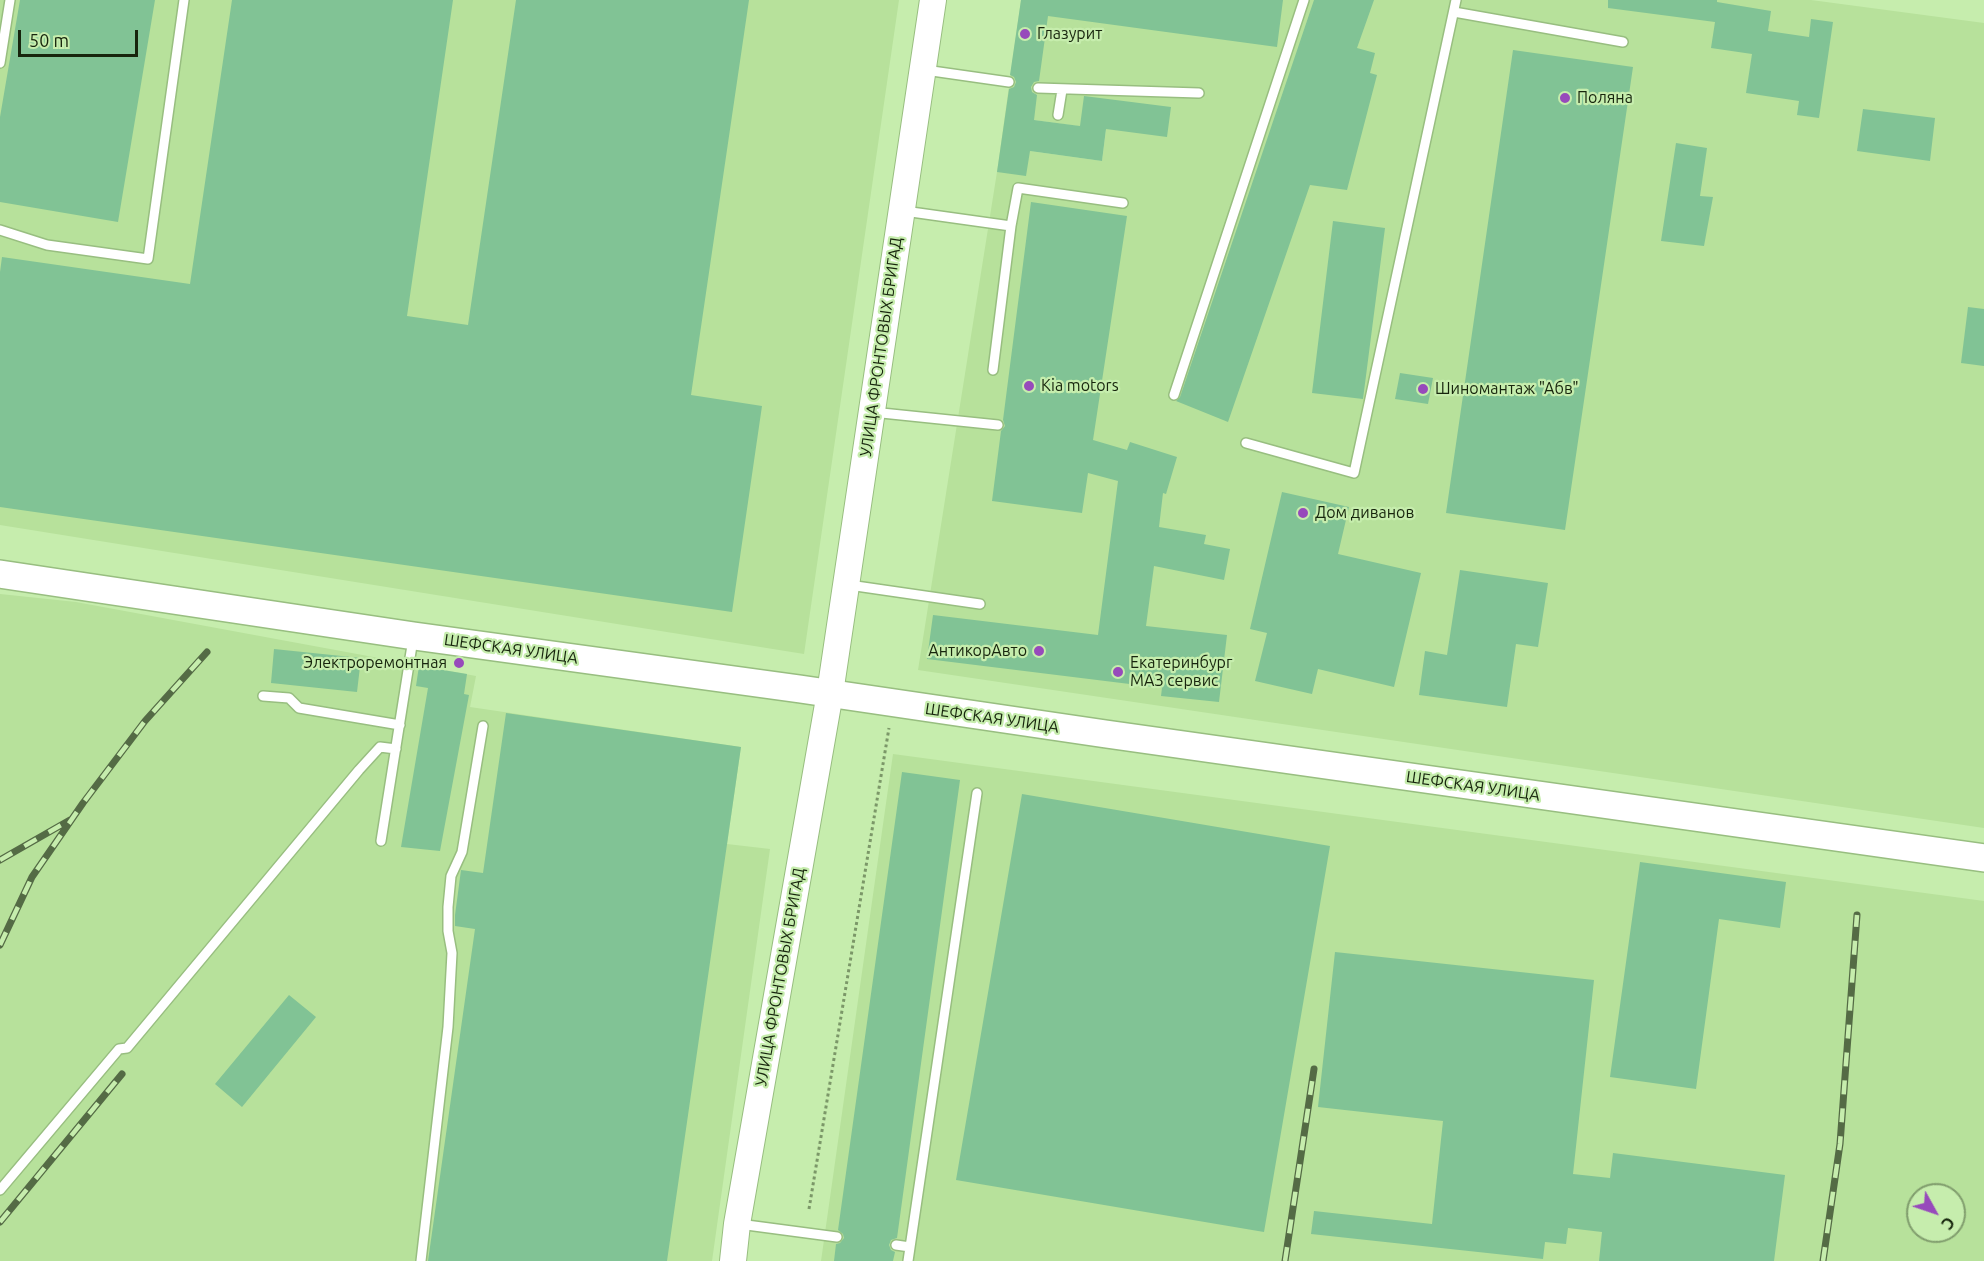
<!DOCTYPE html>
<meta charset="utf-8">
<style>
body{margin:0}
#map{position:relative;width:1984px;height:1261px;overflow:hidden;background:#c6edad;font-family:Ubuntu,sans-serif}
canvas{display:block}
.north{position:absolute;left:1906px;top:1183px;width:60px;height:60px;box-sizing:border-box;background:#c6edad;border:2px solid #809d6d;border-radius:50%;rotate:130deg;font-size:16px;font-weight:700;line-height:24px;text-align:center;color:#17250d}
.north::after{content:'';display:block;margin:auto;width:21px;height:27px;background:#974abb;clip-path:polygon(50% 0,100% 100%,50% 72%,0 100%)}
.scale{position:absolute;left:18px;top:30px;width:120px;height:27px;box-sizing:border-box;border:3px solid #17250d;border-top:0;padding-left:8px;font-size:18px;line-height:21px;white-space:nowrap;color:#17250d;-webkit-text-stroke:4px #c6edad;paint-order:stroke}
</style>
<div id="map">
<canvas width="1984" height="1261"></canvas>
<div class="north">С</div>
<div class="scale">50 m</div>
</div>
<script>
const context = document.querySelector('canvas').getContext('2d');
context.lineJoin = 'round';
function fillPath(path, color) {
  context.fillStyle = color;
  context.fill(path, 'evenodd');
}
function poly(rows) {
  const path = new Path2D();
  for (const r of rows) {
    path.moveTo(r[0], r[1]);
    for (let i = 2; i < r.length; i += 2) path.lineTo(r[i], r[i + 1]);
  }
  return path;
}
function trace(path, color, width, dash) {
  context.strokeStyle = color;
  context.lineWidth = width;
  context.lineCap = dash ? 'butt' : 'round';
  context.setLineDash(dash || []);
  context.stroke(path);
}
function write(font, color, halo, rows, align = 'center') {
  context.font = font + ' Ubuntu,sans-serif';
  context.lineWidth = 4.5;
  context.setLineDash([]);
  context.textBaseline = 'middle';
  context.strokeStyle = halo;
  context.fillStyle = color;
  for (const [text, x, y, turn = 0] of rows) {
    context.save();
    context.translate(x, y);
    context.rotate((+turn || 0) * Math.PI / 180);
    context.textAlign = isNaN(turn) ? turn : align;
    if (halo) context.strokeText(text, 0, 0);
    context.fillText(text, 0, 0);
    context.restore();
  }
}
fillPath(poly([
 [0,0,899,0,804,654,0,525],
 [1021,0,1811,0,1984,23,1984,828,918,670,997,172],
 [1034,120,1106,130,1102,161,1030,151],
 [0,594,76,602,476,676,470,707,741,747,727,844,770,849,712,1261,0,1261],
 [893,754,1984,901,1984,1261,821,1261],
 [1918,1195,1954,1195,1954,1231,1918,1231]
]), '#b7e19b');
fillPath(poly([
 [20,0,155,0,118,222,0,202,0,117],
 [232,0,453,0,407,316,468,325,516,0,749,0,691,395,762,406,732,612,0,507,0,272,2,257,190,284],
 [1021,0,1283,0,1277,47,1048,16,1039,81,1034,82,1031,87,1032,92,1037,95,1034,120,1080,126,1084,96,1171,107,1167,137,1106,129,1102,161,1030,151,1026,176,997,172,1009,89,1014,87,1016,82,1014,77,1010,75],
 [1314,0,1374,0,1357,48,1375,53,1370,73,1377,75,1347,190,1310,185,1228,422,1176,401,1180,397],
 [1608,0,1717,0,1717,2,1771,11,1768,31,1809,37,1811,19,1833,22,1819,118,1797,115,1799,101,1746,93,1752,54,1711,48,1715,22,1608,8],
 [1513,50,1633,67,1565,530,1446,513],
 [1863,109,1935,118,1930,161,1857,151],
 [1676,143,1707,148,1700,196,1713,197,1704,246,1661,241],
 [1031,202,1127,216,1093,440,1127,450,1130,442,1177,457,1166,494,1163,493,1159,527,1206,535,1204,544,1230,549,1224,580,1154,566,1146,626,1227,635,1219,702,1161,696,1162,688,927,659,933,615,1098,635,1118,481,1088,473,1082,513,992,501,1001,431,1005,426,1003,420],
 [1333,221,1385,228,1363,399,1312,393],
 [1968,307,1984,309,1984,366,1961,363],
 [1400,373,1433,378,1428,404,1395,399],
 [1282,492,1349,507,1338,554,1421,573,1394,687,1318,669,1312,694,1255,681,1267,633,1250,629],
 [1460,570,1548,583,1538,647,1516,644,1507,707,1419,695,1425,651,1447,655],
 [274,649,361,658,357,692,271,683],
 [419,666,467,674,464,694,469,695,440,851,401,847,428,688,416,686],
 [506,713,741,747,667,1261,428,1261,475,929,455,926,455,915,461,870,483,873],
 [902,772,960,780,897,1238,891,1240,889,1245,891,1250,895,1252,893,1261,834,1261,836,1244,840,1243,844,1238,843,1234,838,1230],
 [1022,794,1330,846,1264,1232,956,1180],
 [1640,862,1786,882,1780,928,1719,919,1696,1089,1610,1077],
 [1335,952,1594,980,1573,1174,1610,1178,1613,1153,1785,1175,1774,1261,1599,1261,1602,1232,1568,1228,1566,1244,1545,1242,1543,1259,1311,1234,1314,1211,1432,1224,1443,1121,1318,1107],
 [289,995,316,1017,242,1107,215,1084]
]), '#81c395');
const service = poly([
 [1454,12,1623,42],
 [0,63,10,0],
 [925,70,1009,82],
 [1038,88,1199,93],
 [1058,115,1062,90],
 [904,211,1011,226,1018,188,1123,203],
 [0,230,47,245,148,259,184,0],
 [993,370,1011,226],
 [1174,395,1304,0],
 [872,412,998,425],
 [1246,443,1354,473,1456,0],
 [849,585,980,604],
 [263,696,289,698,299,708,400,725],
 [381,841,413,639],
 [0,1190,119,1049,127,1048,359,770,380,747,396,749],
 [739,1224,837,1237],
 [896,1245,910,1247],
 [421,1261,448,1027,452,953,448,931,448,907,451,876,462,852,483,726],
 [908,1261,977,793]
]);
const secondary = poly([
 [733,1261,737,1224,830,693,933,0]
]);
const primary = poly([
 [0,574,414,636,800,689,1106,734,1984,858]
]);
trace(service, '#98be80', 12);
trace(secondary, '#98be80', 28);
trace(primary, '#98be80', 30);
trace(poly([
 [809,1209,889,728]
]), '#7b9768', 3, [3, 3]);
trace(service, '#fff', 9);
trace(secondary, '#fff', 26);
trace(primary, '#fff', 27);
const rail = poly([
 [0,860,70,820],
 [0,945,32,877,83,803,145,721,207,652],
 [0,1222,122,1074],
 [1285,1261,1314,1069],
 [1823,1261,1840,1144,1857,915]
]);
trace(rail, '#546b45', 7);
trace(rail, '#c6edad', 4.5, [14]);
for (const [x, y, r, color] of [
 [1025,34,6,"#974abb"],
 [1565,98,6,"#974abb"],
 [1029,386,6,"#974abb"],
 [1423,389,6,"#974abb"],
 [1303,513,6,"#974abb"],
 [1039,651,6,"#974abb"],
 [459,663,6,"#974abb"],
 [1118,672,6,"#974abb"]
]) {
  const dot = new Path2D();
  dot.arc(x, y, r, 0, 2 * Math.PI);
  context.fillStyle = color;
  context.fill(dot);
  trace(dot, '#c6edad', 2);
}
write('16px', '#17250d', '#c6edad', [
 ["Глазурит",1037,34],
 ["Поляна",1577,98],
 ["Kia motors",1041,386],
 ["Шиномантаж \"Абв\"",1435,389],
 ["Дом диванов",1315,513],
 ["АнтикорАвто",1027,651,"right"],
 ["Электроремонтная",447,663,"right"],
 ["Екатеринбург",1130,663],
 ["МАЗ сервис",1130,681]
], 'left');
write('16px', '#17250d', '#c6edad', [
 ["УЛИЦА ФРОНТОВЫХ БРИГАД",881,347,-82],
 ["ШЕФСКАЯ УЛИЦА",511,649,8],
 ["ШЕФСКАЯ УЛИЦА",992,718,8],
 ["ШЕФСКАЯ УЛИЦА",1473,786,8],
 ["УЛИЦА ФРОНТОВЫХ БРИГАД",780,977,-80]
]);
</script>
